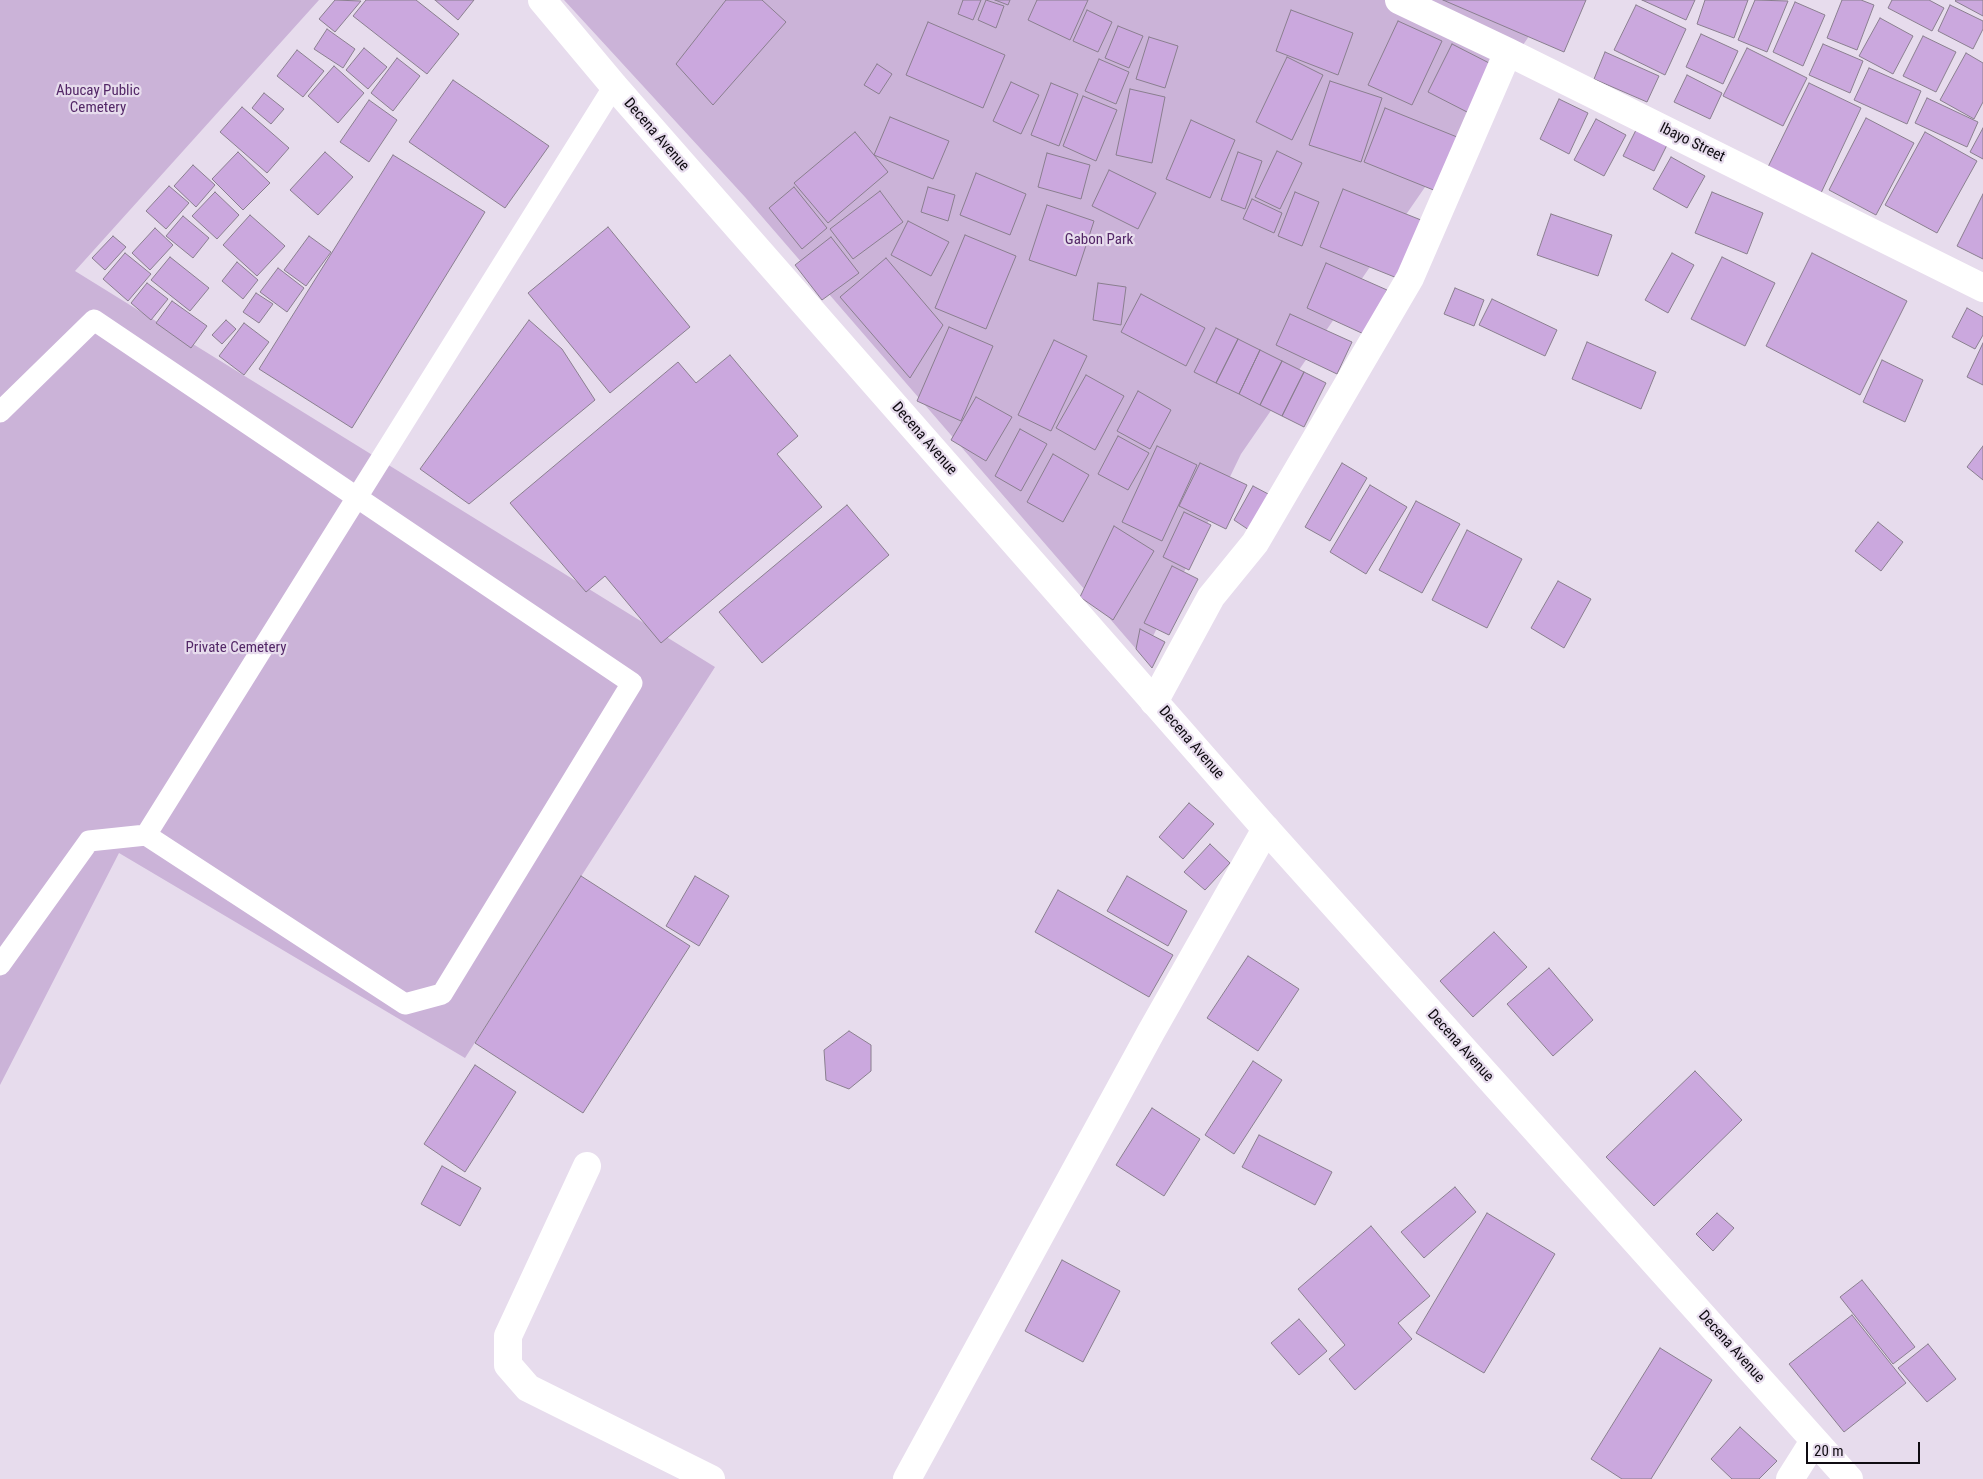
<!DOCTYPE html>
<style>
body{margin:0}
#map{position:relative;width:1983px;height:1479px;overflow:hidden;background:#e7dced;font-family:"Roboto Condensed",sans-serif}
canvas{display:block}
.scale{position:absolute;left:1806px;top:1442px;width:114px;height:22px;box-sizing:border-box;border:2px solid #0f0b11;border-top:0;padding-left:6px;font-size:15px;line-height:18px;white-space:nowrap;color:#0f0b11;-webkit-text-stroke:4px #e7dced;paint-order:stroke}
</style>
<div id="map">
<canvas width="1983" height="1479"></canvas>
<div class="scale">20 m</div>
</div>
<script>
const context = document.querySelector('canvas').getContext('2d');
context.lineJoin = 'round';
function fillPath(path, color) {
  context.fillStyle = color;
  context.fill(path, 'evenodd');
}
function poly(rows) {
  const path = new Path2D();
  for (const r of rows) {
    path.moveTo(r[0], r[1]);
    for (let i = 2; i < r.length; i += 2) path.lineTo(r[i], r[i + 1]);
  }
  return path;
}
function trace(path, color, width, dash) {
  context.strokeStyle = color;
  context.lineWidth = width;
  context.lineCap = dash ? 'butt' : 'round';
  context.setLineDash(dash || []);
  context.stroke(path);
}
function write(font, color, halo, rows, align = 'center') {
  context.font = font + ' "Roboto Condensed",sans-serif';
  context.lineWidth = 4.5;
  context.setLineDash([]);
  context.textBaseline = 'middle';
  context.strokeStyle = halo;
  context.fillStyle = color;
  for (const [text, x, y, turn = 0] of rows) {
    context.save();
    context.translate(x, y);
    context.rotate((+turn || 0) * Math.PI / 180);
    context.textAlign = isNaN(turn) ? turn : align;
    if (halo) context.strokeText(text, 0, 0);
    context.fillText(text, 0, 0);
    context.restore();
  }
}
fillPath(poly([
 [0,0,319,0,75,271,715,667,465,1058,119,853,0,1085],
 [564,0,1548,0,1545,13,1241,454,1143,657,745,197]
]), '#cbb3d8');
const building = poly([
 [335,0,361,1,335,32,319,19,335,0],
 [366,0,416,0,459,34,427,74,353,16,366,0],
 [435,0,474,0,458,20,435,0],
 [726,0,762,0,786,22,713,105,676,64,726,0],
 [963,0,981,0,973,20,958,14,963,0],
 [986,0,1004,6,996,28,978,20,986,0],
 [995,0,1010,0,1008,5,995,0],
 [1037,0,1088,0,1070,40,1028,20,1037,0],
 [1443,0,1586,0,1564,52,1443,0],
 [1642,0,1695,0,1686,20,1642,0],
 [1705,0,1748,0,1734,38,1697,24,1705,0],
 [1755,0,1788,1,1767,52,1738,40,1755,0],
 [1842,0,1861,0,1874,5,1857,50,1827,38,1842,0],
 [1892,0,1929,0,1944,8,1932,31,1888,8,1892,0],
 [1956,0,1983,0,1983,16,1955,1,1956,0],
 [1795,2,1825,15,1803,66,1773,52,1795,2],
 [1636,5,1686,29,1665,75,1614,50,1636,5],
 [1950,5,1983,21,1983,29,1973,49,1938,31,1950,5],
 [1087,10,1112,22,1098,52,1073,41,1087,10],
 [1291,10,1353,33,1338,75,1276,51,1291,10],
 [1880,18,1913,36,1893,74,1859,56,1880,18],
 [1398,21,1442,41,1412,105,1368,85,1398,21],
 [928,22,1005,55,983,108,906,75,928,22],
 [1118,26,1143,36,1129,68,1105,58,1118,26],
 [327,29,355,49,343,68,314,49,327,29],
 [1701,34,1738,51,1723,84,1686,67,1701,34],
 [1923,36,1956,52,1936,92,1903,76,1923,36],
 [1149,37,1178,46,1165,88,1136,79,1149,37],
 [1452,44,1493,65,1469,113,1428,92,1452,44],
 [1823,44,1863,61,1850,93,1809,75,1823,44],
 [364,48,387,67,368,89,346,70,364,48],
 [1747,48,1807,78,1783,126,1723,96,1747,48],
 [297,50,324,71,303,97,277,76,297,50],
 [1605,52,1659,76,1647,102,1594,79,1605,52],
 [1966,53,1983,63,1983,102,1974,119,1940,100,1966,53],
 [1287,57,1323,75,1292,140,1256,122,1287,57],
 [397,58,420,76,393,111,371,93,397,58],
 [1099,59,1129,72,1116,104,1085,91,1099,59],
 [877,64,892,74,879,94,864,85,877,64],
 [334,66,364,93,338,123,308,96,334,66],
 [1869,68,1921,91,1907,124,1854,100,1869,68],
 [1687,75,1722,93,1710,119,1674,102,1687,75],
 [453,80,549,146,505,208,409,142,453,80],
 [1330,81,1382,98,1361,162,1309,145,1330,81],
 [1011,82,1039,95,1021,134,993,121,1011,82],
 [1051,83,1078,94,1059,146,1031,135,1051,83],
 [1809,83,1861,108,1821,193,1768,167,1809,83],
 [1130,89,1165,97,1152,163,1116,155,1130,89],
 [264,93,284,109,271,124,252,108,264,93],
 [1083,96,1117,110,1096,161,1063,146,1083,96],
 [1927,98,1978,122,1967,147,1915,123,1927,98],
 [1559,99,1588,113,1569,154,1540,139,1559,99],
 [369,100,397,120,369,162,340,142,369,100],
 [242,107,289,148,267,173,220,132,242,107],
 [1385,108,1462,139,1441,193,1364,162,1385,108],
 [890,117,949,141,933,179,874,155,890,117],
 [1866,118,1914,143,1876,215,1829,190,1866,118],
 [1596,119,1626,135,1604,176,1574,160,1596,119],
 [1191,120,1235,140,1210,198,1166,179,1191,120],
 [1639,124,1670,139,1654,171,1623,156,1639,124],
 [1983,128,1983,159,1970,152,1983,128],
 [855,132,888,172,828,223,794,183,855,132],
 [1925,132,1977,161,1937,233,1885,205,1925,132],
 [1277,151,1302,163,1280,209,1255,197,1277,151],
 [238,152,270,183,243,210,212,179,238,152],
 [325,152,353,177,318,215,290,190,325,152],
 [1238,152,1262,161,1245,209,1221,200,1238,152],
 [1047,153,1090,165,1081,199,1038,187,1047,153],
 [393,155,485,212,352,428,259,369,393,155],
 [1671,157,1705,176,1687,208,1653,189,1671,157],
 [193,165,215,185,196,207,174,186,193,165],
 [1109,170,1156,193,1138,229,1092,206,1109,170],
 [976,173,1026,194,1010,235,960,215,976,173],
 [169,186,189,203,166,229,146,211,169,186],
 [794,187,827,228,802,249,769,208,794,187],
 [928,187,955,195,948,221,921,212,928,187],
 [1343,189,1421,220,1397,278,1320,247,1343,189],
 [880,191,903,222,853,259,830,229,880,191],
 [215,192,239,215,217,239,192,216,215,192],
 [1295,192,1319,202,1302,246,1278,236,1295,192],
 [1712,192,1763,213,1747,254,1695,233,1712,192],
 [1983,194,1983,259,1957,246,1983,194],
 [1252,199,1282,213,1274,233,1243,219,1252,199],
 [1047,205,1094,221,1076,276,1029,260,1047,205],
 [1551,214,1612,235,1598,276,1537,255,1551,214],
 [250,215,285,246,257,276,223,245,250,215],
 [183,216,209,238,193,258,166,236,183,216],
 [908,221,949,242,931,276,891,255,908,221],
 [608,227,690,327,610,393,528,293,608,227],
 [155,228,173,245,150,270,132,253,155,228],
 [965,235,1016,256,986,329,935,308,965,235],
 [113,236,126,247,105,270,92,258,113,236],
 [309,236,331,252,306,286,284,270,309,236],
 [831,237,859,273,822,300,795,265,831,237],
 [125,253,151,274,128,301,103,279,125,253],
 [1672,253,1694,265,1668,313,1645,300,1672,253],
 [1812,253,1907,301,1860,395,1766,346,1812,253],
 [170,257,209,288,190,311,151,280,170,257],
 [1722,257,1775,283,1745,346,1691,319,1722,257],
 [886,258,943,325,910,378,840,297,886,258],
 [237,262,258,280,243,299,222,281,237,262],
 [1326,263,1387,290,1366,335,1307,308,1326,263],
 [278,268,304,288,287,312,260,292,278,268],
 [147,283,168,299,151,320,131,303,147,283],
 [1098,283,1126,287,1121,325,1093,320,1098,283],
 [1455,288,1484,300,1474,326,1444,314,1455,288],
 [256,293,273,304,259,323,243,312,256,293],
 [1141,294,1205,328,1186,366,1121,332,1141,294],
 [1492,299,1557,330,1545,356,1479,325,1492,299],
 [172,301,207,326,191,348,156,323,172,301],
 [1967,308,1983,317,1983,335,1975,349,1952,337,1967,308],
 [1290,314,1352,342,1337,374,1276,345,1290,314],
 [226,320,236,329,222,344,212,335,226,320],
 [529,320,562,349,595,400,469,504,420,469,529,320],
 [244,323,269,342,244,375,219,356,244,323],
 [949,327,993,346,961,421,917,401,949,327],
 [1216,328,1238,339,1216,383,1194,372,1216,328],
 [1238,339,1260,350,1239,394,1216,383,1238,339],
 [1054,340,1087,356,1051,431,1018,415,1054,340],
 [1587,342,1656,372,1641,409,1572,379,1587,342],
 [1983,343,1983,385,1967,377,1983,343],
 [1260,350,1282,361,1260,405,1239,394,1260,350],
 [730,355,798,436,777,454,822,507,661,643,605,576,586,592,510,503,678,362,696,383,730,355],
 [1882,360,1923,380,1905,422,1863,402,1882,360],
 [1282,361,1304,372,1282,416,1260,405,1282,361],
 [1304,372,1326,383,1304,427,1282,416,1304,372],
 [1086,375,1124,396,1095,450,1056,428,1086,375],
 [1138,391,1171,410,1150,449,1117,431,1138,391],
 [976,397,1012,417,986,461,951,440,976,397],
 [1020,429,1047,444,1021,491,995,476,1020,429],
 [1118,436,1149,453,1128,490,1098,474,1118,436],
 [1157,446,1197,465,1162,541,1122,522,1157,446],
 [1983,446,1983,480,1967,467,1983,446],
 [1053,454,1089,475,1063,522,1027,502,1053,454],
 [1200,463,1247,485,1226,529,1179,506,1200,463],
 [1342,463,1367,478,1330,541,1305,527,1342,463],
 [1370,485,1407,507,1366,574,1330,552,1370,485],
 [1253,486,1272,496,1252,532,1234,520,1253,486],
 [1416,501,1460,524,1422,593,1379,570,1416,501],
 [847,505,889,555,762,663,719,612,847,505],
 [1184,512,1211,525,1189,570,1163,557,1184,512],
 [1878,522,1903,542,1881,571,1855,551,1878,522],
 [1114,526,1154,551,1113,620,1080,597,1114,526],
 [1467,530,1522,559,1487,628,1432,600,1467,530],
 [1172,566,1198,579,1169,635,1144,623,1172,566],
 [1558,581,1591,599,1564,648,1531,628,1558,581],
 [1140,629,1165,642,1152,668,1136,649,1140,629],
 [1189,803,1214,824,1183,859,1159,837,1189,803],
 [1210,844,1230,863,1205,890,1184,872,1210,844],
 [581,876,690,946,583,1113,475,1043,581,876],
 [695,876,729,896,699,946,666,926,695,876],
 [1127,876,1187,911,1168,946,1107,911,1127,876],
 [1058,890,1173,955,1149,997,1035,932,1058,890],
 [1494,932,1527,967,1473,1017,1440,981,1494,932],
 [1248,956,1299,989,1258,1051,1207,1018,1248,956],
 [1549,968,1593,1020,1553,1056,1507,1004,1549,968],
 [849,1031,871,1045,871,1071,849,1089,826,1080,824,1050,849,1031],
 [1253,1061,1282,1080,1234,1154,1205,1135,1253,1061],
 [475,1065,516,1092,465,1172,424,1144,475,1065],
 [1695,1071,1742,1120,1654,1206,1606,1157,1695,1071],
 [1152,1108,1200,1139,1164,1196,1116,1165,1152,1108],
 [1259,1135,1332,1172,1315,1205,1242,1167,1259,1135],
 [442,1166,481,1188,460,1226,421,1204,442,1166],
 [1455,1187,1476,1212,1424,1258,1401,1232,1455,1187],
 [1487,1213,1555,1254,1484,1373,1416,1333,1487,1213],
 [1717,1213,1734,1228,1713,1251,1696,1234,1717,1213],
 [1371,1226,1430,1296,1398,1323,1412,1339,1355,1390,1329,1359,1345,1345,1298,1289,1371,1226],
 [1062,1260,1120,1291,1083,1362,1025,1331,1062,1260],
 [1862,1280,1915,1347,1893,1364,1840,1297,1862,1280],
 [1852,1315,1906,1383,1844,1432,1789,1364,1852,1315],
 [1299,1319,1327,1351,1299,1375,1271,1343,1299,1319],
 [1928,1344,1956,1379,1927,1402,1898,1368,1928,1344],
 [1660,1348,1712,1380,1651,1479,1622,1479,1591,1459,1660,1348],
 [1740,1427,1777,1461,1759,1479,1732,1479,1711,1459,1740,1427]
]);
fillPath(building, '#cba8de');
trace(building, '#8a7f8f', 1);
trace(poly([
 [0,412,94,320,632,683,442,994,405,1004,146,835,89,841,0,965],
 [146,835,614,86]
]), '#fff', 21);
trace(poly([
 [1399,0,1508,52,1983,288],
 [1154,702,1211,597,1255,543,1410,278,1508,52],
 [587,1166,508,1336,508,1365,528,1388,711,1479],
 [907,1479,1151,1032,1266,829],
 [1790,1479,1814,1441]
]), '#fff', 28);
trace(poly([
 [542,0,614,86,1266,829,1849,1479]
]), '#fff', 28);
write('15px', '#532767', '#e7dced', [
 ["Abucay Public",98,91],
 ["Cemetery",98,108],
 ["Gabon Park",1099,240],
 ["Private Cemetery",236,648]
]);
write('15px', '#0f0b11', '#e7dced', [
 ["Decena Avenue",656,135,49],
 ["Ibayo Street",1692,143,26],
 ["Decena Avenue",924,439,49],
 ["Decena Avenue",1191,743,49],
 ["Decena Avenue",1460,1046,48],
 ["Decena Avenue",1731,1347,48]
]);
</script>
